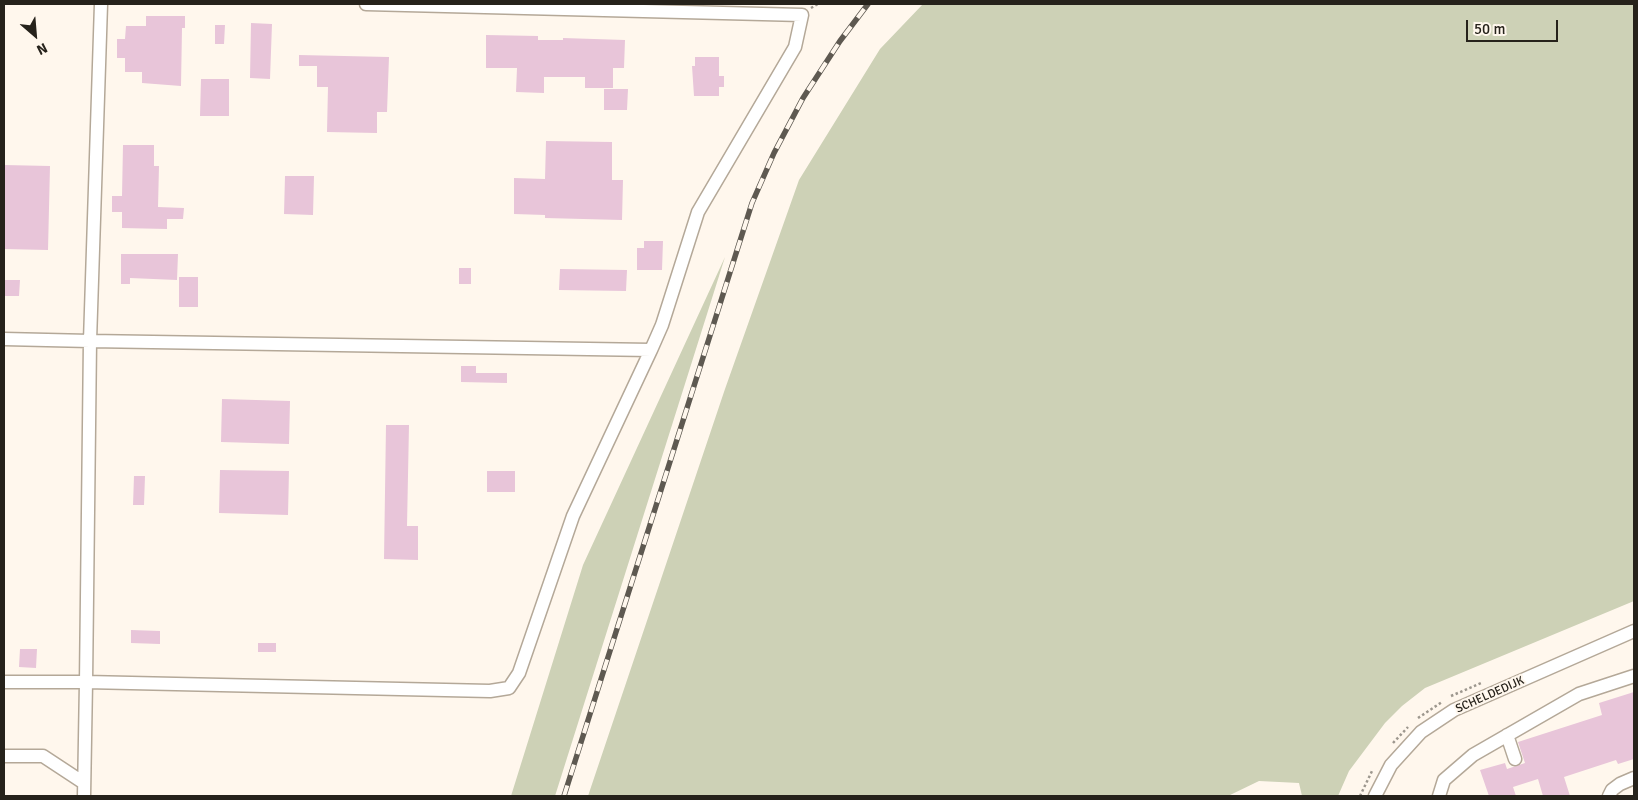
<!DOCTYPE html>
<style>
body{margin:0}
#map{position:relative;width:1638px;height:800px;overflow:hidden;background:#fff7ed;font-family:Signika,sans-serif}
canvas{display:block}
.frame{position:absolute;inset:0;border:5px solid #26221b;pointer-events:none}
.north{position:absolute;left:10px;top:10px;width:50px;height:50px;-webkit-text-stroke:4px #fff7ed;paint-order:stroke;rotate:153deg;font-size:14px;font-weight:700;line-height:20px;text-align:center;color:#26221b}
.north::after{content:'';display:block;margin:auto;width:18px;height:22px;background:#26221b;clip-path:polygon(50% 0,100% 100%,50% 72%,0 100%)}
.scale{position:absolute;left:1466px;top:20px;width:92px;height:22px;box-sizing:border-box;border:2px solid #26221b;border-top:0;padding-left:6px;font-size:15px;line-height:18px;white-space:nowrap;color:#26221b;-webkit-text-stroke:4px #fff7ed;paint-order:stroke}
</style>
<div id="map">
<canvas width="1638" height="800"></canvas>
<div class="frame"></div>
<div class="north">N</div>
<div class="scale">50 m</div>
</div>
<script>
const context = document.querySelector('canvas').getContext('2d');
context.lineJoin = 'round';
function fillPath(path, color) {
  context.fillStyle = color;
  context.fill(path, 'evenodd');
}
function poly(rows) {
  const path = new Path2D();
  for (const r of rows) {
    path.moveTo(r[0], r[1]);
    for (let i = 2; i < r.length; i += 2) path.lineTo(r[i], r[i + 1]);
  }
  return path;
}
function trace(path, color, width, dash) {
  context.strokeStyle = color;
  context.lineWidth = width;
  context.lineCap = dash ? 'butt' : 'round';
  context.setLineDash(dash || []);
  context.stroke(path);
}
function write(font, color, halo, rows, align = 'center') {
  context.font = font + ' Signika,sans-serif';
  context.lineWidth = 4;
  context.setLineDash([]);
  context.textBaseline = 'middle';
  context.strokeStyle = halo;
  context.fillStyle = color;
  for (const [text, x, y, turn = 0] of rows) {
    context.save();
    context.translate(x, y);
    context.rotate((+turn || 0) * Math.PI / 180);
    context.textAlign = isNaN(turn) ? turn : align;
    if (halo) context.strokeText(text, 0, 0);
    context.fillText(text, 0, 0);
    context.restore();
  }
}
fillPath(poly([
 [923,4,1634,4,1634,601,1425,688,1402,706,1385,723,1349,771,1338,796,1302,796,1299,783,1259,781,1228,796,588,796,725,389,799,180,880,49],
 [725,257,555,796,511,796,583,565]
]), '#cdd1b6');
fillPath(poly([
 [146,16,185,16,185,28,182,28,181,86,142,83,142,72,125,72,125,58,117,58,117,39,125,39,126,26,146,26],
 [251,23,272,24,270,79,250,78],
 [215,25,225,25,224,44,215,44],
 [486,35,538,36,538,40,563,40,563,38,625,40,624,68,613,68,613,88,585,88,585,77,544,77,544,93,516,92,517,68,486,68],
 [299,55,389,57,387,112,377,112,377,133,327,132,328,87,317,87,317,66,299,66],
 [695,57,719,57,719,76,724,76,724,87,719,87,719,96,694,96,692,66,695,66],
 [201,79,229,79,229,116,200,116],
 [604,89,628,89,627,110,604,110],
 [546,141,612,142,612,180,623,180,622,220,545,218,545,215,514,214,514,178,545,179],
 [123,145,154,145,154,166,159,166,158,207,184,208,183,219,167,219,167,229,122,228,122,212,112,212,112,196,122,196],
 [4,165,50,166,48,250,4,249],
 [285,176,314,176,313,215,284,214],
 [644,241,663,241,662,270,637,270,637,248,644,248],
 [121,254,178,254,177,280,130,278,130,284,121,284],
 [459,268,471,268,471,284,459,284],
 [560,269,627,270,626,291,559,290],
 [179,277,198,277,198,307,179,307],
 [4,280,20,280,19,296,4,296],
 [461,366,476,366,476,373,507,373,507,383,461,382],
 [222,399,290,401,289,444,221,442],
 [386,425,409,425,407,526,418,526,418,560,384,559],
 [220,470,289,471,288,515,219,513],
 [487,471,515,471,515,492,487,492],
 [134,476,145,476,144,505,133,505],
 [131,630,160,631,160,644,131,643],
 [258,643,276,643,276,652,258,652],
 [20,649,37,649,36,668,19,667],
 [1634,692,1634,759,1618,764,1616,760,1564,777,1570,796,1543,796,1538,779,1513,787,1516,796,1489,796,1480,770,1505,763,1507,769,1525,763,1518,742,1602,715,1599,703]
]), '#e8c5d9');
const minor = poly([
 [366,4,802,15,795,47,698,212,662,325,651,350],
 [4,339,90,341,101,4],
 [4,682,86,682,490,691,509,688,519,673,573,516,651,350,90,341,86,682,84,796],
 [1507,735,1515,759],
 [4,756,43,756,84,783],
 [1375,796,1391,765,1421,732,1454,710,1634,631],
 [1439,796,1444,780,1473,755,1579,694,1634,676],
 [1609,796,1612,790,1620,784,1634,778]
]);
trace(minor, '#b4a898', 15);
trace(poly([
 [811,8,818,4],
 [1451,696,1481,683],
 [1418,718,1442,702],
 [1393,743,1408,727],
 [1360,796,1372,771]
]), '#9d978e', 2.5, [2.5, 2.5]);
trace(minor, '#fff', 12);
const rail = poly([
 [564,796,752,203,774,153,803,98,840,41,868,4]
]);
trace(rail, '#5e5951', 5.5);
trace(rail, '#fff7ed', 4, [11]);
write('12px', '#26221b', '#fff7ed', [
 ["SCHELDEDIJK",1490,695,-24]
]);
</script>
